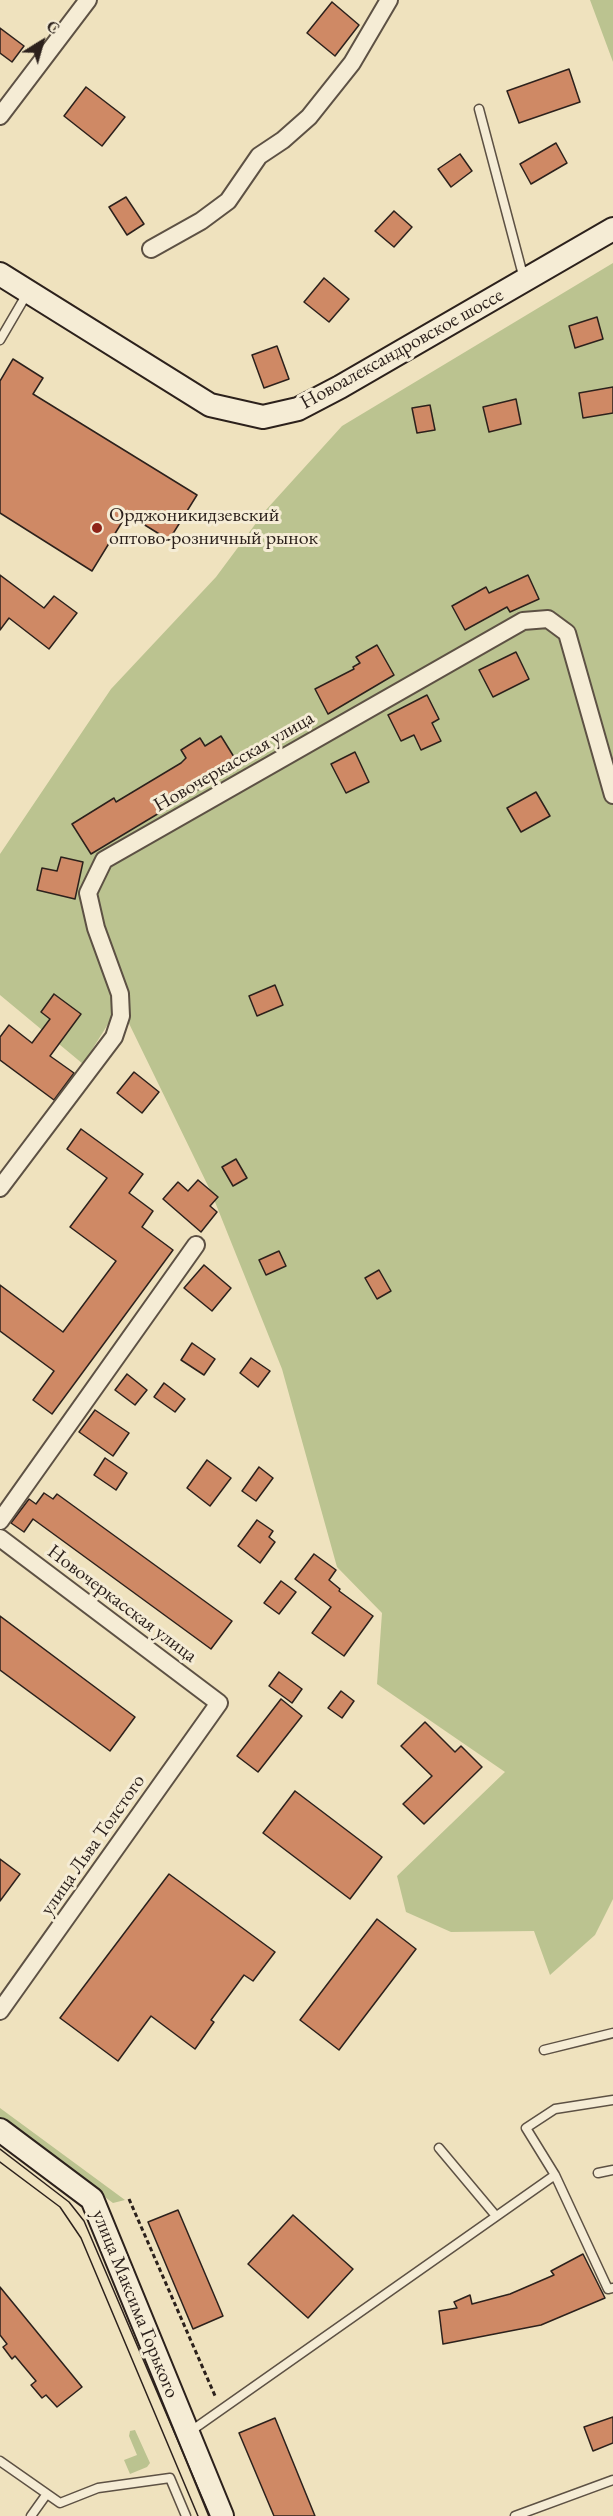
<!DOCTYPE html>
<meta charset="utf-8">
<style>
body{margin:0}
#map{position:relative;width:613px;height:2516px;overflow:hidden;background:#efe2be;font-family:"EB Garamond",serif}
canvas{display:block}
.north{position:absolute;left:12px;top:12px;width:60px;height:60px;-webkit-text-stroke:4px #f5ecd5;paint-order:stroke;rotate:37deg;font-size:16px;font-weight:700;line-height:24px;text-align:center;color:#2c211c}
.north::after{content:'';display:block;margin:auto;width:21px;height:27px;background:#2c211c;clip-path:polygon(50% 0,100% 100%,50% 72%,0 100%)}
</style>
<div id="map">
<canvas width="613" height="2516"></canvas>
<div class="north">С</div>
</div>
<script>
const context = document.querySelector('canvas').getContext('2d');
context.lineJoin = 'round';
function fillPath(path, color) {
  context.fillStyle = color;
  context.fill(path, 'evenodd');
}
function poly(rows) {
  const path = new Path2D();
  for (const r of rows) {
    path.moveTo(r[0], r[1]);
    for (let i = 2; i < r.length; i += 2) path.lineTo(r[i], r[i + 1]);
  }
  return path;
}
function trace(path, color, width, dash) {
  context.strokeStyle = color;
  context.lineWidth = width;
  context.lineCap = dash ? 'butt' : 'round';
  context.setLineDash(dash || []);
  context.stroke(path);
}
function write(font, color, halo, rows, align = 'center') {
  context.font = font + ' "EB Garamond",serif';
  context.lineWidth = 6;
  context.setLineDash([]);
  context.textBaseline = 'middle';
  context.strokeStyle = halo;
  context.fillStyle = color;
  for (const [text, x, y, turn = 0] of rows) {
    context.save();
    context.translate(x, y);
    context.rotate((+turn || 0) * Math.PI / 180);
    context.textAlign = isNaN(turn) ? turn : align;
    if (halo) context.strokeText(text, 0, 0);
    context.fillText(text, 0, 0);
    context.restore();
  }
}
fillPath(poly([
 [590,0,613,0,613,62],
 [613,263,613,1899,595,1935,550,1975,534,1931,451,1932,406,1912,397,1876,505,1772,377,1684,382,1613,337,1567,282,1369,211,1192,120,1005,83,1064,0,995,0,854,111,689,216,577,265,511,342,426],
 [0,2108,125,2200,113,2203,0,2120],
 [135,2430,150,2463,147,2467,130,2474,124,2460,137,2455,129,2436,130,2431]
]), '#bbc390');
const building = poly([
 [332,2,359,25,335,56,307,33,332,2],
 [0,28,24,46,12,62,0,53,0,28],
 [569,69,580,102,519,123,507,91,569,69],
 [86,87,125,117,102,146,64,116,86,87],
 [556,143,567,163,531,184,520,164,556,143],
 [460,154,472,171,451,187,438,169,460,154],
 [126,197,144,224,127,235,109,207,126,197],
 [394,211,412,227,394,247,375,231,394,211],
 [324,278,349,299,329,322,304,302,324,278],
 [597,317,603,339,575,348,569,326,597,317],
 [277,346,289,379,264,388,252,355,277,346],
 [13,359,43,378,33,394,197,495,169,540,127,514,92,571,0,513,0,381,13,359],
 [613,387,613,413,583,418,579,393,613,387],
 [516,399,521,424,489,432,483,407,516,399],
 [430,405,435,430,417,433,412,408,430,405],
 [0,575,44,608,54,596,77,613,49,649,9,618,0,630,0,575],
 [528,575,539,599,510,612,507,607,465,630,452,606,486,587,489,593,528,575],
 [377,645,394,675,328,714,315,689,354,669,353,667,360,663,356,657,377,645],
 [516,652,529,679,493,697,479,670,516,652],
 [427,695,439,719,432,723,441,741,421,750,414,735,401,741,388,715,427,695],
 [221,736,239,765,91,854,72,824,114,798,116,802,181,763,186,758,181,750,200,738,205,746,221,736],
 [355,752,369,782,346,793,331,764,355,752],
 [536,792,550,816,521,832,507,808,536,792],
 [61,857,83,862,75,899,37,890,42,868,57,871,61,857],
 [275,985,283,1005,257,1016,249,996,275,985],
 [54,994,81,1014,50,1056,74,1073,54,1100,0,1060,0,1037,9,1025,32,1043,50,1019,41,1012,54,994],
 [134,1072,159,1092,142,1113,117,1093,134,1072],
 [81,1129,143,1174,129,1193,153,1211,142,1227,173,1250,52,1414,33,1400,54,1371,0,1331,0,1285,63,1332,116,1261,70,1227,107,1178,67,1149,81,1129],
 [236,1159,247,1178,233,1186,222,1167,236,1159],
 [198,1180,218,1197,210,1206,217,1212,201,1232,163,1199,178,1182,188,1191,198,1180],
 [279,1251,286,1266,266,1275,259,1260,279,1251],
 [204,1265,231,1288,212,1311,184,1288,204,1265],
 [379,1270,391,1291,377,1299,365,1278,379,1270],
 [192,1343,215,1359,204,1375,181,1360,192,1343],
 [251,1358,270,1371,258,1387,240,1373,251,1358],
 [127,1374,147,1390,135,1405,115,1390,127,1374],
 [164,1383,185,1399,175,1412,154,1397,164,1383],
 [95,1410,129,1433,113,1456,79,1432,95,1410],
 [105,1458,127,1473,116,1490,94,1475,105,1458],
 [207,1460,231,1478,210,1506,187,1488,207,1460],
 [259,1467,273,1478,256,1501,242,1491,259,1467],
 [44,1493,53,1499,57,1494,232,1621,211,1649,33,1519,24,1532,11,1523,29,1499,36,1504,44,1493],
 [257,1520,273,1531,269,1537,275,1542,260,1563,238,1546,257,1520],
 [314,1554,336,1570,329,1580,340,1589,339,1591,373,1616,344,1656,312,1633,331,1607,295,1579,314,1554],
 [281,1581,296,1592,279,1614,264,1603,281,1581],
 [0,1616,135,1717,110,1751,0,1670,0,1616],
 [279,1672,302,1689,292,1703,269,1686,279,1672],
 [341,1691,354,1701,342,1718,328,1708,341,1691],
 [281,1699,302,1716,258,1772,237,1756,281,1699],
 [425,1722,455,1752,461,1746,482,1767,424,1824,403,1804,432,1776,401,1746,425,1722],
 [295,1791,382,1857,350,1899,263,1833,295,1791],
 [0,1859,20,1874,0,1901,0,1859],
 [169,1874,275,1952,253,1981,244,1975,211,2020,214,2022,195,2049,151,2016,118,2061,60,2018,169,1874],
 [377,1919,416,1949,339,2050,300,2020,377,1919],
 [178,2210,223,2316,193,2329,148,2222,178,2210],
 [293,2215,353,2269,308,2318,248,2264,293,2215],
 [583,2254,605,2298,541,2325,443,2344,439,2311,457,2308,454,2302,470,2295,472,2304,510,2294,554,2275,551,2271,583,2254],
 [0,2287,82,2387,57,2407,46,2395,42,2398,31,2385,36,2381,15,2356,12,2359,3,2347,7,2344,0,2335,0,2287],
 [613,2417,613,2443,593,2451,584,2427,613,2417],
 [275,2418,315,2516,274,2516,239,2433,275,2418]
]);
fillPath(building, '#cf8965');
trace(building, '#2c211c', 1.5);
const lane = poly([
 [479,109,524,279],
 [0,340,28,292],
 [544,2050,613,2033],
 [439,2148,496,2216],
 [598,2173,613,2170],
 [555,2175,608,2289,613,2288],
 [188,2433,555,2175,526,2128,555,2109,613,2100],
 [0,2461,60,2503,98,2488,170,2478,186,2516],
 [31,2516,46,2495],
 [515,2516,613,2480]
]);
const street = poly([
 [0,116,88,0],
 [151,249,201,221,228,201,259,156,283,140,309,117,352,63,389,0],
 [0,1188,114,1037,121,1016,120,994,96,928,88,893,104,860,523,621,548,619,567,633,613,795],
 [0,1521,196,1245],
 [0,1538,219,1703,0,2011]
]);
const secondary = poly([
 [0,274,210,405,263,417,298,409,340,387,613,229],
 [0,2130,92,2199,222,2516]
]);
trace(lane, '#5d5144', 11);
trace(street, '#5d5144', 20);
trace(secondary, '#2c211c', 26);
trace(poly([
 [129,2199,216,2398]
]), '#2c211c', 3, [4.5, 3]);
trace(lane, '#f5ecd5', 8);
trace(street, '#f5ecd5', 16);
trace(secondary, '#f5ecd5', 22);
trace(poly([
 [0,2149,69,2202,84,2221,210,2516],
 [0,2162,60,2207,81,2238,198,2516]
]), '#2c211c', 1.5);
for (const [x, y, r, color] of [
 [97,528,6,"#8f2418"]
]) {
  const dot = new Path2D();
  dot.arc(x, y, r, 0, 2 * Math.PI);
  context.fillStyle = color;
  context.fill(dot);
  trace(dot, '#f5ecd5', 2);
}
write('20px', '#2c211c', '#f5ecd5', [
 ["Новоалександровское шоссе",402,349,-29],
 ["Новочеркасская улица",234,762,-30],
 ["Новочеркасская улица",122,1604,37],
 ["улица Льва Толстого",93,1845,-55],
 ["улица Максима Горького",135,2304,68]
]);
write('20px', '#2c211c', '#f5ecd5', [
 ["Орджоникидзевский",109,516],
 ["оптово-розничный рынок",109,539]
], 'left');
</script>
